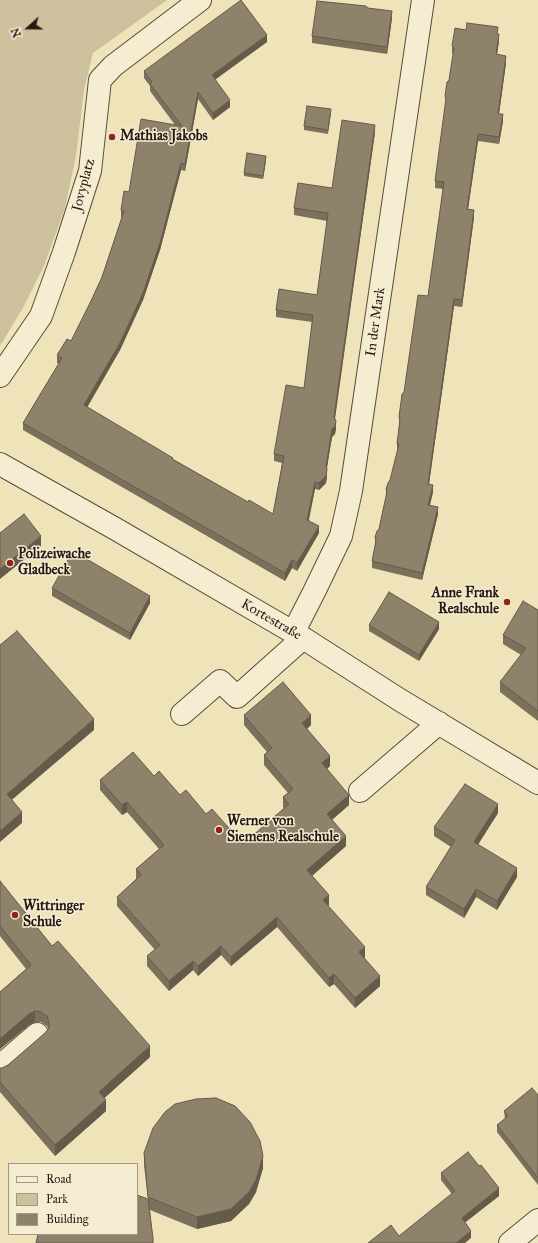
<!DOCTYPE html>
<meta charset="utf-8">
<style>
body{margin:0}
#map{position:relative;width:538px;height:1243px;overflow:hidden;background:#efe3b9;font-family:"IM FELL Great Primer",serif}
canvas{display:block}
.legend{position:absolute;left:8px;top:1163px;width:130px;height:72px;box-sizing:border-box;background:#f5edd2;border:1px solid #a29886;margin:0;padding:5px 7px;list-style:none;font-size:12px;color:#261914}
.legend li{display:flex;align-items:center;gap:8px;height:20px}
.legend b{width:20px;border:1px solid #a29886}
.north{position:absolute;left:8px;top:8px;width:40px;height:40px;-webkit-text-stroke:3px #f5edd2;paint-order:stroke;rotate:249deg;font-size:11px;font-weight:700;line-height:16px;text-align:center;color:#261914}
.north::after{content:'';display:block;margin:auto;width:14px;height:18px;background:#261914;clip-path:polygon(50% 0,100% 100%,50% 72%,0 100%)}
</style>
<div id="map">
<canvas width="538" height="1243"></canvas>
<ul class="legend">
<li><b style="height:5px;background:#f5edd2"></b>Road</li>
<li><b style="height:11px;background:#cdc19d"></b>Park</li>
<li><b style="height:11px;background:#8f826a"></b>Building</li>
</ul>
<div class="north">N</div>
</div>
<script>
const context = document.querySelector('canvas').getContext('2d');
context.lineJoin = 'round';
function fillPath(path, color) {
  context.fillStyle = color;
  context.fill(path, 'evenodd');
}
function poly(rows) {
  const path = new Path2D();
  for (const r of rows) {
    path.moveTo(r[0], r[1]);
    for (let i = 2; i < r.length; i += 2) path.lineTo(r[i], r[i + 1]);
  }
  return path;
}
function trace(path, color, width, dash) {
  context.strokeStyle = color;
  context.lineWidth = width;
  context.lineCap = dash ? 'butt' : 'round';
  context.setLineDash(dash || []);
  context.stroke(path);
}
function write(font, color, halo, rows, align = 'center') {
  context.font = font + ' "IM FELL Great Primer",serif';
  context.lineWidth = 3;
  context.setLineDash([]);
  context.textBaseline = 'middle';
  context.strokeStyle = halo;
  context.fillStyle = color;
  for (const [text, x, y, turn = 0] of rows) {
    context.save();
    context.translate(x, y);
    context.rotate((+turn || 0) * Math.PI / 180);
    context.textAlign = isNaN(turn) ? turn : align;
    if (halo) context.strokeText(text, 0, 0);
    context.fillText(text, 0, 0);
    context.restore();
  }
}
fillPath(poly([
 [0,0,167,0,93,53,84,90,76,156,65,208,44,266,23,308,0,346]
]), '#cdc19d');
const minor = poly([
 [0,376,41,316,64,252,90,171,100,80,113,66,200,0],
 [0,464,114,528,303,638,400,700,538,783],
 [293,633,314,592,341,536,351,491,423,0],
 [182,714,220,681,237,697,303,638],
 [360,791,439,723],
 [0,1066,37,1034],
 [510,1243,538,1220]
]);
trace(minor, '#584c3d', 24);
trace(minor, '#f5edd2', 22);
fillPath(poly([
 [392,18,387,54,312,43,312,36],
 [498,34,499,41,497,54,506,63,499,114,503,121,499,144,478,141,468,209,474,217,462,307,454,306,429,484,433,492,430,505,438,514,422,580,372,568,372,561,375,545,375,537,379,529,386,497,386,489,390,480,398,451,397,451,397,444,399,425,399,417,404,392,428,296,443,189,435,188,435,181,446,103,445,96,449,80,453,54,452,53,452,46],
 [267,42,215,79,230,107,213,120,198,99,185,171,181,170,160,250,143,300,120,350,87,407,173,459,248,502,273,514,282,463,274,461,274,454,304,388,312,322,276,317,276,310,317,295,327,221,294,215,294,208,332,188,375,132,335,419,336,428,335,434,332,437,329,455,327,468,327,476,326,483,319,490,315,489,309,520,319,533,297,571,292,568,285,581,23,430,23,423,59,364,57,363,57,355,71,341,91,301,102,277,122,217,121,217,121,210,129,192,175,125,150,91,150,86,144,78,144,71],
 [331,113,328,134,304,130,304,126],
 [266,160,263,179,244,176,244,173],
 [52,588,150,603,130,640,52,596],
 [538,610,538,721,500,692,500,682,521,655,503,644,503,635],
 [369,625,439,629,419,661,369,631],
 [244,715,311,725,307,729,330,766,327,769,349,805,332,820,346,846,312,876,329,905,328,906,365,957,364,958,380,986,355,1008,334,984,329,987,277,927,231,966,221,955,198,976,193,970,169,991,147,966,147,956,155,950,117,906,117,897,136,879,136,869,159,849,127,812,122,815,100,790,100,780,154,776,206,814,243,844,284,809,283,807,283,797,288,793,264,765,264,755,267,752,244,725],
 [498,813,478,844,517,877,497,910,476,897,464,918,426,895,426,887,451,847,434,836,434,827],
 [0,881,52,946,150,1057,104,1098,106,1111,55,1156,0,1092,0,1068,2,1068,8,1065,45,1033,48,1029,47,1026,41,1022,35,1022,29,1025,0,1049,0,992,26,969,0,936],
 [538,1095,538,1185,497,1132,497,1125,505,1119,504,1111],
 [144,1153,263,1168,256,1192,249,1204,231,1221,197,1229,150,1210,153,1243,148,1199,144,1165],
 [441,1173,499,1196,465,1222,471,1238,399,1236,452,1194,441,1180]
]), '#7b705b');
fillPath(poly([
 [392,11,392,18,387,54,387,47],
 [499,34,499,41,496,61,496,54],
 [267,35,267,42,212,82,212,75],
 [506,56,506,63,498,121,498,114],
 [198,92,198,99,185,171,185,164],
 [230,100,230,107,213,120,213,113],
 [503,114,503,121,499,144,499,137],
 [375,125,375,132,334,424,334,417],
 [478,134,478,141,467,216,467,209],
 [266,156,266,160,263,179,263,176],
 [181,163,181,170,160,250,143,300,120,350,84,413,84,405],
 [474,210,474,217,462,307,462,300],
 [454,299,454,306,428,491,428,484],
 [336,421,336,428,335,434,332,437,326,473,326,466,332,429],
 [327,469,327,476,326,483,319,490,319,483],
 [315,482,315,489,307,527,307,520],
 [433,485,433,492,428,512,428,505],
 [438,507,438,514,422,580,422,573],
 [319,526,319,533,297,571,297,563],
 [41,536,41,546,0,579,0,569],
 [292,560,292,568,285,581,285,573],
 [150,596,150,603,130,640,130,633],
 [439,622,439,629,419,661,419,655],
 [311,715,311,725,302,733,302,723],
 [94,719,94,730,7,804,7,794],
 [330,756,330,766,322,773,322,763],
 [349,795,349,805,327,824,327,814],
 [127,802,127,812,122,815,122,805],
 [498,804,498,813,474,851,474,842],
 [22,812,22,823,0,842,0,831],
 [346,836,346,846,307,880,307,870],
 [517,868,517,877,497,910,497,901],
 [476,889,476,897,464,918,464,909],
 [329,895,329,905,323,910,323,900],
 [277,917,277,927,231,966,231,957],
 [221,946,221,955,198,976,198,966],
 [365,947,365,957,359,962,359,952],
 [193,961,193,970,169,991,169,981],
 [334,974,334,984,329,987,329,978],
 [380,976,380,986,355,1008,355,998],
 [35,1011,35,1022,29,1025,0,1049,0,1039,29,1014],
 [150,1046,150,1057,99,1103,99,1092],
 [106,1100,106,1111,55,1156,55,1145],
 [263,1156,263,1168,256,1192,249,1204,231,1221,197,1229,197,1217],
 [499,1188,499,1196,462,1225,462,1218],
 [471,1231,471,1238,465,1243,456,1243]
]), '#645b4a');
const building = poly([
 [241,0,267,35,212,75,230,100,213,113,198,92,185,164,181,163,160,243,143,293,120,343,84,405,173,458,172,459,248,502,249,500,273,514,284,456,274,454,286,385,304,388,313,315,276,310,279,289,317,295,328,213,294,208,298,183,332,188,342,120,375,125,334,417,336,421,335,427,332,429,329,448,326,466,327,469,326,476,319,483,315,482,307,520,319,526,297,563,292,560,285,573,23,423,62,358,57,355,67,339,71,341,91,301,102,277,124,211,121,210,124,191,129,192,141,119,182,126,150,84,152,82,144,71,241,0],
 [317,1,366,6,368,8,392,11,387,47,312,36,317,1],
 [467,23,498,27,497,34,499,34,496,54,506,56,498,114,503,114,499,137,478,134,467,209,474,210,462,300,454,299,428,484,433,485,428,505,438,507,422,573,372,561,376,541,375,537,377,531,379,529,383,510,387,492,386,489,388,483,390,480,399,444,397,444,400,420,399,417,402,394,404,392,418,295,428,296,444,182,435,181,446,98,445,96,447,82,449,80,454,48,452,46,455,28,466,30,467,23],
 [307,106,331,109,328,130,304,126,307,106],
 [247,153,266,156,263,176,244,173,247,153],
 [24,514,41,536,0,569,0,533,24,514],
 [73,551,150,596,130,633,52,588,73,551],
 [389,592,439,622,419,655,369,625,389,592],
 [523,601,538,610,538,711,500,682,526,648,503,635,523,601],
 [17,631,94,719,7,794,22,812,0,831,0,645,17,631],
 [283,682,311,715,302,723,330,756,322,763,349,795,327,814,346,836,307,870,329,895,323,900,365,947,359,952,380,976,355,998,334,974,329,978,277,917,231,957,221,946,198,966,193,961,169,981,147,956,160,945,117,897,141,875,136,869,164,845,127,802,122,805,100,780,133,752,154,776,159,771,180,795,186,790,206,814,212,809,243,844,289,804,283,797,293,789,264,755,272,748,244,715,283,682],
 [465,784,498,804,474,842,517,868,497,901,476,889,464,909,426,887,455,840,434,827,465,784],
 [0,881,52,946,58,941,150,1046,99,1092,106,1100,55,1145,0,1082,0,1068,2,1068,8,1065,45,1033,49,1028,49,1022,47,1016,41,1012,35,1011,29,1014,0,1039,0,992,31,965,0,926,0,881],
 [532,1088,538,1095,538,1178,497,1125,508,1116,504,1111,532,1088],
 [216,1098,235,1106,250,1122,260,1141,263,1156,256,1180,249,1192,231,1209,197,1217,148,1197,144,1153,153,1128,165,1112,175,1104,196,1099,216,1098],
 [468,1152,479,1166,481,1165,499,1188,462,1218,471,1231,456,1243,368,1243,391,1225,399,1236,455,1191,441,1173,468,1152],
 [137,1195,148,1199,153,1238,153,1243,36,1243,38,1234,137,1234,137,1195]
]);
fillPath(building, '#8f826a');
trace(building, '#645b4a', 1);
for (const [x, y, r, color] of [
 [112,137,4,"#8f2418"],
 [10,563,4,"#8f2418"],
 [507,602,4,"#8f2418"],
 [219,830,4,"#8f2418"],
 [15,915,4,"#8f2418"]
]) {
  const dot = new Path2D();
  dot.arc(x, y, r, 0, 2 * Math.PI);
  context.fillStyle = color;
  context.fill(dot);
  trace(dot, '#f5edd2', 1.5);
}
write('bold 14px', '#261914', '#f5edd2', [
 ["Mathias Jakobs",120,137],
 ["Polizeiwache",18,555],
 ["Gladbeck",18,571],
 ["Anne Frank",499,594,"right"],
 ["Realschule",499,610,"right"],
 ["Werner von",227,822],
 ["Siemens Realschule",227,838],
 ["Wittringer",23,907],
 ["Schule",23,923]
], 'left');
write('14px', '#261914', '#f5edd2', [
 ["Jovyplatz",84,185,-75],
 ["In der Mark",376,322,-82],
 ["Kortestraße",271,620,30]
]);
</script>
